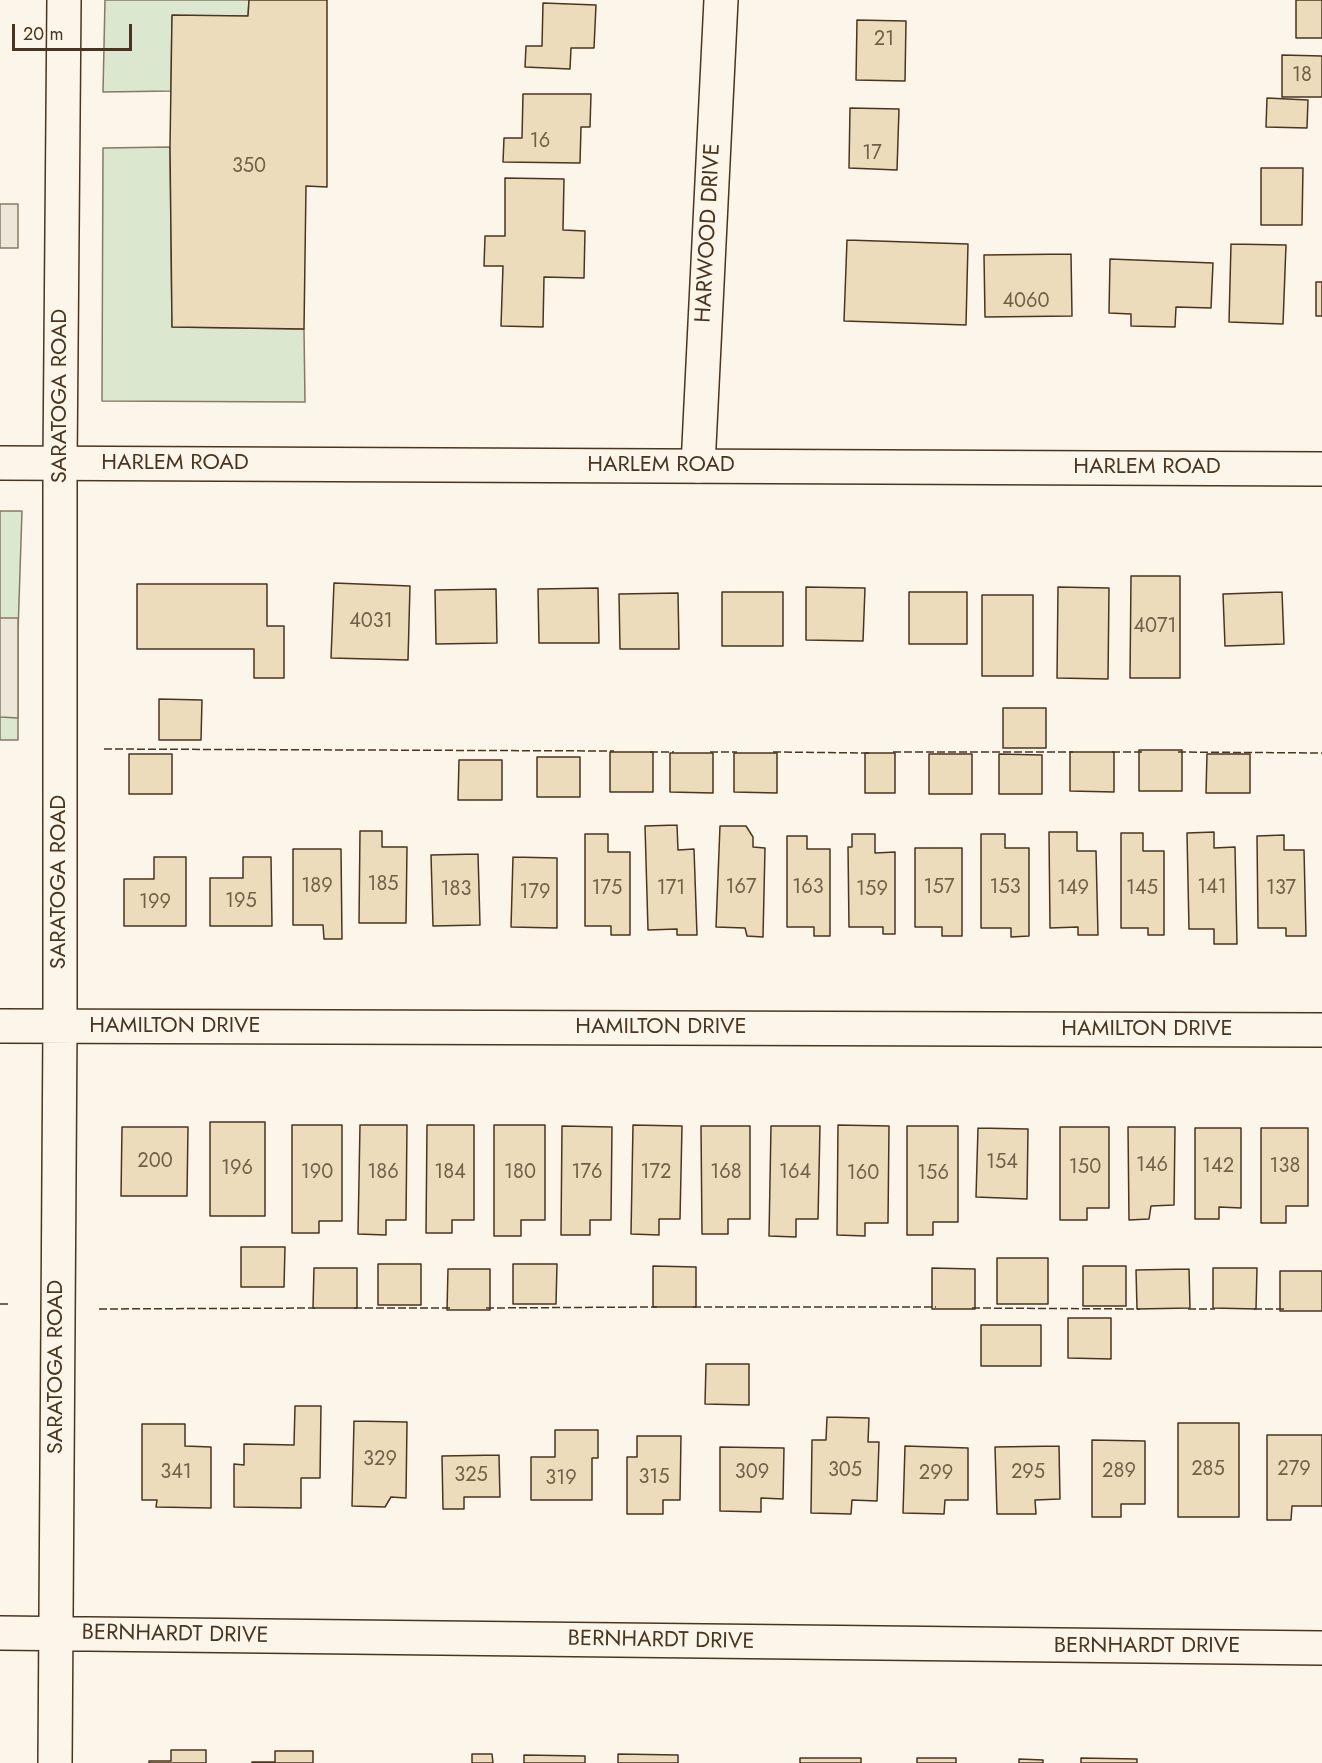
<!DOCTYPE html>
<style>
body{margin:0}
#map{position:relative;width:1322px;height:1763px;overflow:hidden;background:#fbf6e9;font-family:Jost,sans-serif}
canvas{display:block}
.scale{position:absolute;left:12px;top:24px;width:120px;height:27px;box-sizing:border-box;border:3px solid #4a3520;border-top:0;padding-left:8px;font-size:18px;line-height:21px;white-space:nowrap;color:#4a3520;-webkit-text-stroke:4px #fbf6e9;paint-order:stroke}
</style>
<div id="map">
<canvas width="1322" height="1763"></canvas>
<div class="scale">20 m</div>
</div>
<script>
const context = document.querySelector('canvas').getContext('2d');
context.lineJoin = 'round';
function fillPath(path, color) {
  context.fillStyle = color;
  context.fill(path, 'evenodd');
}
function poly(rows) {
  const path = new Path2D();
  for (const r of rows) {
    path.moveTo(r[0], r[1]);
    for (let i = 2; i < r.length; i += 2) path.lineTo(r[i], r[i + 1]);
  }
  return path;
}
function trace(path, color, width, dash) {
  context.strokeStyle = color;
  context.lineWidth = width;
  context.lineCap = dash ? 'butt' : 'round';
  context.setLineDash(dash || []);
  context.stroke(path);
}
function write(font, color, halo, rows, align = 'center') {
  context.font = font + ' Jost,sans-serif';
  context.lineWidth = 4.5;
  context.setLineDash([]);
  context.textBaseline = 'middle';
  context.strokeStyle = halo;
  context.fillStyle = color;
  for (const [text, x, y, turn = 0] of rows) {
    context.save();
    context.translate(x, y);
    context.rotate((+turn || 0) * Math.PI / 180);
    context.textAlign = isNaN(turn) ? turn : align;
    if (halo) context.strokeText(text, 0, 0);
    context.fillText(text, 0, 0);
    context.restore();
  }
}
const green = poly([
 [105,0,249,0,248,16,172,16,171,91,103,92,105,0],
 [170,147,172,327,304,329,305,402,102,401,103,148,170,147],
 [0,511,22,511,18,632,18,740,0,740,0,511]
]);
fillPath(green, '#dce7d0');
trace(green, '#887966', 1.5);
const parking = poly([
 [0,204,18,204,18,248,0,248,0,204],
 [0,618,18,618,18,718,0,717,0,618]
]);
fillPath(parking, '#ede7d9');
trace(parking, '#887966', 1.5);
const building = poly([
 [249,0,327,0,327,187,306,186,304,329,172,327,170,147,172,15,248,16,249,0],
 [1296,0,1322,0,1322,38,1296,38,1296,0],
 [543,3,596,5,594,48,571,48,570,69,525,67,526,46,542,46,543,3],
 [857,20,906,21,905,81,856,80,857,20],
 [1282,55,1322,56,1322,97,1282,97,1282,55],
 [523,94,591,94,590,127,581,127,580,163,503,162,504,138,522,138,523,94],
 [1267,98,1308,100,1307,128,1266,127,1267,98],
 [850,108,899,109,897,170,849,168,850,108],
 [1261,168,1303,168,1302,225,1261,225,1261,168],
 [505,178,564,179,563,230,585,231,584,278,544,277,543,327,501,326,503,266,484,266,485,236,505,236,505,178],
 [847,240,968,244,966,325,844,321,847,240],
 [1231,244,1286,245,1283,324,1229,322,1231,244],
 [1071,254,1072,316,985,317,984,255,1071,254],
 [1110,259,1213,263,1211,308,1176,307,1175,327,1131,326,1131,314,1109,313,1110,259],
 [1316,282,1322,282,1322,316,1316,316,1316,282],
 [1131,576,1180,576,1180,678,1130,678,1131,576],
 [334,583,410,586,408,660,331,658,334,583],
 [137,584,267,584,267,626,284,626,284,678,254,678,254,649,137,649,137,584],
 [806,587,865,588,863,641,806,640,806,587],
 [1058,587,1109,588,1108,679,1057,678,1058,587],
 [598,588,599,643,539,643,538,589,598,588],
 [496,589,497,643,436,644,435,590,496,589],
 [722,592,783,592,783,646,722,646,722,592],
 [909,592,967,592,967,644,909,644,909,592],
 [1282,592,1284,644,1225,646,1223,594,1282,592],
 [678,593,679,649,620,649,619,594,678,593],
 [982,595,1033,595,1033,676,982,676,982,595],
 [159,699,202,700,201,740,159,740,159,699],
 [1003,708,1046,708,1046,748,1003,748,1003,708],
 [1139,750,1182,750,1182,791,1139,791,1139,750],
 [610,752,653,752,653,792,610,792,610,752],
 [1070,752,1114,752,1114,792,1070,791,1070,752],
 [670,753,713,753,713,793,670,792,670,753],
 [734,753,777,753,777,793,734,792,734,753],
 [865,753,895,753,895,793,865,793,865,753],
 [129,754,172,754,172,794,129,794,129,754],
 [929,754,972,754,972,794,929,794,929,754],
 [999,754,1042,755,1042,794,999,794,999,754],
 [1207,754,1250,754,1250,793,1206,793,1207,754],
 [537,757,580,757,580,797,537,797,537,757],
 [459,760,502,760,502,800,458,800,459,760],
 [677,825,678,850,694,849,697,935,677,935,677,929,648,930,645,826,677,825],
 [720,826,746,826,753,837,753,847,765,848,763,937,747,936,745,928,716,927,720,826],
 [360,831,382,831,382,847,407,847,406,923,359,923,360,831],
 [1049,832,1077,832,1077,851,1096,851,1098,935,1078,935,1078,927,1050,928,1049,832],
 [1214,832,1214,848,1235,847,1237,944,1214,944,1214,929,1189,929,1187,833,1214,832],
 [1121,833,1143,833,1143,851,1164,851,1164,935,1148,935,1148,928,1121,928,1121,833],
 [585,834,608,834,608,852,630,852,630,935,611,935,611,926,585,926,585,834],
 [852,834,875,834,875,853,895,852,895,934,883,934,883,927,849,927,848,847,852,847,852,834],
 [981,834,1005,834,1005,848,1029,848,1029,936,1011,937,1011,928,981,928,981,834],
 [1284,835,1284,850,1304,850,1306,936,1286,936,1286,928,1258,928,1257,836,1284,835],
 [787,836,807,836,807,849,830,849,830,936,814,936,814,927,787,927,787,836],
 [915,848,962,848,962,936,942,936,942,927,915,927,915,848],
 [293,849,341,849,342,939,324,939,323,925,293,925,293,849],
 [478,854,480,925,433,926,431,855,478,854],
 [154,857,186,857,186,926,124,926,124,879,154,879,154,857],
 [243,857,271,857,272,926,210,926,210,878,243,878,243,857],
 [513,857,557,858,557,928,511,927,513,857],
 [210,1122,265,1122,265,1216,210,1216,210,1122],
 [292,1125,342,1125,342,1221,319,1221,319,1233,292,1233,292,1125],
 [360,1125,407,1125,406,1220,386,1220,386,1235,358,1234,360,1125],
 [427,1125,474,1125,474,1220,452,1220,452,1233,426,1233,427,1125],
 [494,1125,545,1125,545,1220,521,1220,521,1236,494,1236,494,1125],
 [633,1125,682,1126,680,1219,659,1219,659,1235,631,1234,633,1125],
 [838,1125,889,1126,888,1223,865,1223,865,1236,837,1235,838,1125],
 [562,1126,612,1127,611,1220,590,1220,590,1235,561,1235,562,1126],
 [701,1126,750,1126,750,1219,728,1219,728,1234,702,1234,701,1126],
 [771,1126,820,1126,818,1219,796,1219,796,1237,769,1236,771,1126],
 [907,1126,958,1126,958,1222,933,1222,933,1235,907,1235,907,1126],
 [122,1127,188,1127,187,1196,121,1196,122,1127],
 [1060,1127,1109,1127,1109,1208,1087,1208,1087,1220,1060,1220,1060,1127],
 [1128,1127,1175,1127,1174,1205,1151,1206,1149,1219,1129,1220,1128,1127],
 [978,1128,1028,1129,1027,1199,976,1197,978,1128],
 [1195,1128,1241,1128,1241,1208,1219,1207,1219,1219,1195,1219,1195,1128],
 [1261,1128,1308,1128,1308,1206,1286,1206,1286,1223,1261,1223,1261,1128],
 [241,1247,285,1247,284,1287,241,1287,241,1247],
 [997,1258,1048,1258,1048,1304,997,1304,997,1258],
 [378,1264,421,1264,421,1305,378,1305,378,1264],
 [513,1264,557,1264,556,1304,513,1304,513,1264],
 [653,1266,696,1267,696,1307,653,1307,653,1266],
 [1083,1266,1126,1266,1126,1306,1083,1306,1083,1266],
 [314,1268,357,1268,357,1308,313,1308,314,1268],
 [932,1268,975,1269,975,1309,932,1309,932,1268],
 [1213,1268,1257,1268,1256,1309,1213,1308,1213,1268],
 [448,1269,490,1269,490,1310,447,1310,448,1269],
 [1189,1269,1190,1308,1137,1309,1136,1270,1189,1269],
 [1280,1271,1322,1271,1322,1311,1280,1311,1280,1271],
 [1068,1318,1111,1318,1111,1359,1068,1358,1068,1318],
 [981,1325,1041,1325,1041,1366,981,1366,981,1325],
 [706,1364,749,1364,749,1405,705,1404,706,1364],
 [295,1406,321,1406,320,1478,301,1478,301,1508,234,1507,234,1464,244,1465,244,1444,294,1445,295,1406],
 [827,1417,869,1418,868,1442,879,1442,877,1501,852,1500,851,1514,811,1513,812,1440,826,1440,827,1417],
 [354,1421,407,1422,406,1498,391,1497,385,1507,352,1506,354,1421],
 [1178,1423,1239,1423,1239,1517,1178,1517,1178,1423],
 [142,1424,185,1424,185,1446,211,1447,211,1508,156,1507,157,1500,142,1500,142,1424],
 [555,1430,598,1430,598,1458,592,1458,592,1500,531,1500,531,1457,555,1457,555,1430],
 [1267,1435,1322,1435,1322,1506,1292,1506,1291,1520,1267,1520,1267,1435],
 [637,1436,681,1436,680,1500,663,1500,663,1514,627,1514,627,1457,637,1457,637,1436],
 [1092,1440,1145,1441,1145,1504,1121,1504,1121,1517,1092,1517,1092,1440],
 [905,1446,968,1448,968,1500,945,1500,944,1514,903,1513,905,1446],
 [1059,1446,1060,1499,1035,1500,1036,1514,997,1514,995,1447,1059,1446],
 [720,1447,784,1448,783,1499,761,1498,761,1512,720,1511,720,1447],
 [499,1455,500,1497,464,1497,464,1509,443,1509,442,1456,499,1455],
 [171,1750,206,1750,206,1763,149,1763,149,1761,171,1761,171,1750],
 [275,1751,313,1751,313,1763,252,1763,252,1762,275,1762,275,1751],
 [472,1754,492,1754,493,1763,472,1763,472,1754],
 [618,1754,678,1755,678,1763,618,1763,618,1754],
 [524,1755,585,1756,585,1763,524,1763,524,1755],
 [800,1758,861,1758,861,1763,800,1763,800,1758],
 [917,1758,956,1758,956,1763,917,1763,917,1758],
 [1081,1758,1137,1759,1137,1763,1081,1763,1081,1758],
 [1019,1759,1043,1760,1043,1763,1019,1763,1019,1759]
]);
fillPath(building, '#ecdcbc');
trace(building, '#4a3520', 1.5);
const minor = poly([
 [698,466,721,0],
 [0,1026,1322,1030],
 [0,1633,1322,1648],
 [55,1763,60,1026,60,463]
]);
const tertiary = poly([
 [60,463,64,0]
]);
const secondary = poly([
 [0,463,1322,469]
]);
trace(minor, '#4a3520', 36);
trace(tertiary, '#4a3520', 36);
trace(secondary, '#4a3520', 36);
trace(minor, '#fbf6e9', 33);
trace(tertiary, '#fbf6e9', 33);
trace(secondary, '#fbf6e9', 33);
trace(poly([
 [104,749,614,751],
 [650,752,674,752],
 [710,752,737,752],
 [773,752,869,753],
 [893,752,1073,752],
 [1112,752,1142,752],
 [1178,752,1322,753],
 [0,1304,11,1304],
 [693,1307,936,1307],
 [354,1308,450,1308],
 [486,1308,657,1307],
 [972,1308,1140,1309],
 [99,1309,315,1308],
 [1188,1309,1215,1309],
 [1254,1309,1284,1309]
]), '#4a3520', 1.5, [8, 3]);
write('20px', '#725f47', null, [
 ["21",884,40],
 ["18",1302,76],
 ["16",540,142],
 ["17",872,154],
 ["350",249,167],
 ["4060",1026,302],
 ["4031",371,622],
 ["4071",1155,627],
 ["185",383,885],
 ["189",317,887],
 ["167",741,888],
 ["163",808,888],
 ["157",939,888],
 ["153",1005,888],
 ["141",1212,888],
 ["175",607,889],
 ["171",671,889],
 ["149",1073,889],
 ["145",1142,889],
 ["137",1281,889],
 ["183",456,890],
 ["159",872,890],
 ["179",535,893],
 ["195",241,902],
 ["199",155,903],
 ["200",155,1162],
 ["154",1002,1163],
 ["146",1152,1166],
 ["142",1218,1167],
 ["138",1285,1167],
 ["150",1085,1168],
 ["196",237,1169],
 ["190",317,1173],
 ["186",383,1173],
 ["184",450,1173],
 ["180",520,1173],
 ["176",587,1173],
 ["172",656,1173],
 ["168",726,1173],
 ["164",795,1173],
 ["160",863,1174],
 ["156",933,1174],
 ["329",380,1460],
 ["285",1208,1470],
 ["279",1294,1470],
 ["305",845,1471],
 ["289",1119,1472],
 ["341",176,1473],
 ["309",752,1473],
 ["295",1028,1473],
 ["299",936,1474],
 ["325",471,1476],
 ["315",654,1478],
 ["319",561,1479]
]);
write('22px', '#4a3520', '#fbf6e9', [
 ["HARWOOD DRIVE",709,233,-87],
 ["SARATOGA ROAD",61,396,-90],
 ["HARLEM ROAD",175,464],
 ["HARLEM ROAD",661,466],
 ["HARLEM ROAD",1147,468],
 ["SARATOGA ROAD",60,882,-90],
 ["HAMILTON DRIVE",175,1027],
 ["HAMILTON DRIVE",661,1028],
 ["HAMILTON DRIVE",1147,1030],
 ["SARATOGA ROAD",57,1367,-90],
 ["BERNHARDT DRIVE",175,1635,1],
 ["BERNHARDT DRIVE",661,1641,1],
 ["BERNHARDT DRIVE",1147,1647]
]);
</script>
